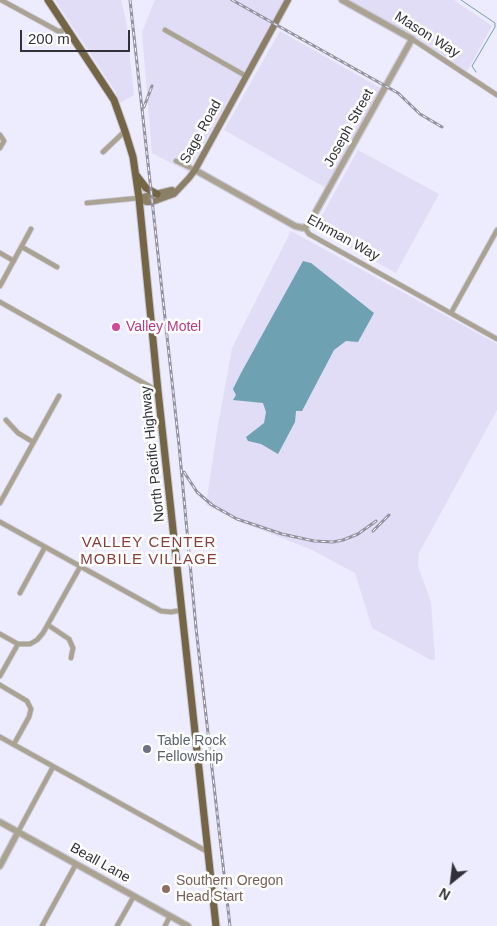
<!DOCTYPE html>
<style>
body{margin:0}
#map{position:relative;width:497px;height:926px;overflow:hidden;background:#edebfe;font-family:Helvetica,sans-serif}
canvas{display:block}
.north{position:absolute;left:427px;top:856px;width:50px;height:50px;-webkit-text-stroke:4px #fff;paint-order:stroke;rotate:209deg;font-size:14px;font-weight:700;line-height:20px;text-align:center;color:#32313a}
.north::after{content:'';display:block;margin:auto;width:18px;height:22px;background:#32313a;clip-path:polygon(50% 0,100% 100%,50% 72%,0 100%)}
.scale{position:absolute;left:20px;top:30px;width:110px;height:22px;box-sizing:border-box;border:2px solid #32313a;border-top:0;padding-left:6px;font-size:15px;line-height:18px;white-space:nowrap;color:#32313a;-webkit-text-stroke:4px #fff;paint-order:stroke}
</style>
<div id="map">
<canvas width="497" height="926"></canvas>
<div class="north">N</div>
<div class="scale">200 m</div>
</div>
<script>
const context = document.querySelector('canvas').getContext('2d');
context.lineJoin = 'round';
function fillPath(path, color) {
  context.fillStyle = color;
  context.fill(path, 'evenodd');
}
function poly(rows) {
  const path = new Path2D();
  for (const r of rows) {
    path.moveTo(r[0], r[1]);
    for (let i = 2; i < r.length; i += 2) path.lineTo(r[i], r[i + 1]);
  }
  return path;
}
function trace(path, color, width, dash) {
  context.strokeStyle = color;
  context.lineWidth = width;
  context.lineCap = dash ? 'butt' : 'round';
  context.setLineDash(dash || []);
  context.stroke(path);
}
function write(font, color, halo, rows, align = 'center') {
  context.font = font + ' Helvetica,sans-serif';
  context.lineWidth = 5;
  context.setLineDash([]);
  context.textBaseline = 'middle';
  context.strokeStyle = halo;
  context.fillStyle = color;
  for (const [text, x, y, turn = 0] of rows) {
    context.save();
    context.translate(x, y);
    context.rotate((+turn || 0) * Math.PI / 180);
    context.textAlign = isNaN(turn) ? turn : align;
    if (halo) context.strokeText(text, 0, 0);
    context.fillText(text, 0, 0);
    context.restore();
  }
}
fillPath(poly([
 [55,0,121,0,126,20,134,95,120,103,115,91],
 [155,0,284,0,188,172,152,153,142,32],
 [347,0,454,0,492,26,467,71],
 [280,31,382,89,326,188,224,130],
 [358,150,439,194,396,273,315,228],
 [291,231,497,344,497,410,419,553,418,566,431,602,435,660,431,660,372,628,355,573,312,550,236,520,206,505,217,431,232,348]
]), '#e1ddf6');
fillPath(poly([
 [303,261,311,263,374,313,358,342,346,341,334,350,302,411,296,411,295,422,278,454,261,444,248,441,246,437,264,423,266,412,263,403,233,400,236,395,233,389,241,373]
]), '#6ea1b1');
trace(poly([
 [461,0,495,23,495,27,472,66,476,72]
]), '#6ea1b1', 1);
const minor = poly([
 [1,0,58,31,62,31,67,28],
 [165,30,246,76],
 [412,39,497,95],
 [0,135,4,141,0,148],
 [103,152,125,131],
 [176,161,195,170],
 [87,203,139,198],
 [305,228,309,234,497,339],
 [22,247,57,267],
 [0,253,14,261],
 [0,286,31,229],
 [0,302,158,391],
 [451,313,497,230],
 [6,420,18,433,33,442],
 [0,503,59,396],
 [0,522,161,611,171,612,183,610],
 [20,593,45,547],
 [48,625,69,639,73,648,71,658],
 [0,634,18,644,30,644,37,640,43,633,80,567],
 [0,676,18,644],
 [0,685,27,701,31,709,29,717,14,744],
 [0,737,208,852],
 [18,832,53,767],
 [42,926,76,864],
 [117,926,134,896],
 [165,926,170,916]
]);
const tertiary = poly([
 [195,170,295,226,303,228,309,224,412,39,342,0],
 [0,822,188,926],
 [0,866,18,832]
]);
const secondary = poly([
 [139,198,146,202,152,202,174,194,189,178,195,170,288,0],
 [139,198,172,190]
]);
const primary = poly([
 [48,0,114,100,125,131,133,157,139,198,158,391,216,926],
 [136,175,146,188,157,194]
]);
trace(minor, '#c8c6d7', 6);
trace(tertiary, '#c8c6d7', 8);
trace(secondary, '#c8c6d7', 8);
trace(primary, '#c8c6d7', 9);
trace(minor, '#aba391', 4.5);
trace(tertiary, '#aba391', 5.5);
trace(secondary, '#8b7f65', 6);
trace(primary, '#746545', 7);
const rail = poly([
 [130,0,179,445,196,628,230,926],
 [232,0,398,93,420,114,442,127],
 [144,107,152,86],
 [184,472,197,492,212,505,237,519,282,534,314,541,333,542,343,540,358,534,376,521],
 [373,531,389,515]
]);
trace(rail, '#9492a0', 3);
trace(rail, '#fff', 1, [4]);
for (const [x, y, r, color] of [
 [116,327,5,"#d1479c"],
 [147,749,5,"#6b7280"],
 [166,889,5,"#8d6e63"]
]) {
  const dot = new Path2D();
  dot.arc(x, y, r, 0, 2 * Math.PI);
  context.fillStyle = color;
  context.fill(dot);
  trace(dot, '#fff', 2);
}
write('14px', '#32313a', '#fff', [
 ["Mason Way",427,35,32],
 ["Joseph Street",349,128,-61],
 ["Sage Road",201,132,-61],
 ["Ehrman Way",343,238,29],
 ["North Pacific Highway",153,454,-96],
 ["Beall Lane",100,863,29]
]);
write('14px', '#b23c85', '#fff', [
 ["Valley Motel",126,327]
], 'left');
write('14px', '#5b616d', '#fff', [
 ["Table Rock",157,741],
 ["Fellowship",157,757]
], 'left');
write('14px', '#785e54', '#fff', [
 ["Southern Oregon",176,881],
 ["Head Start",176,897]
], 'left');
context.letterSpacing = '1px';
write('15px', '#873f3a', '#fff', [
 ["VALLEY CENTER",149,543],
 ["MOBILE VILLAGE",149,560]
]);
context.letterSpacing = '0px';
</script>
